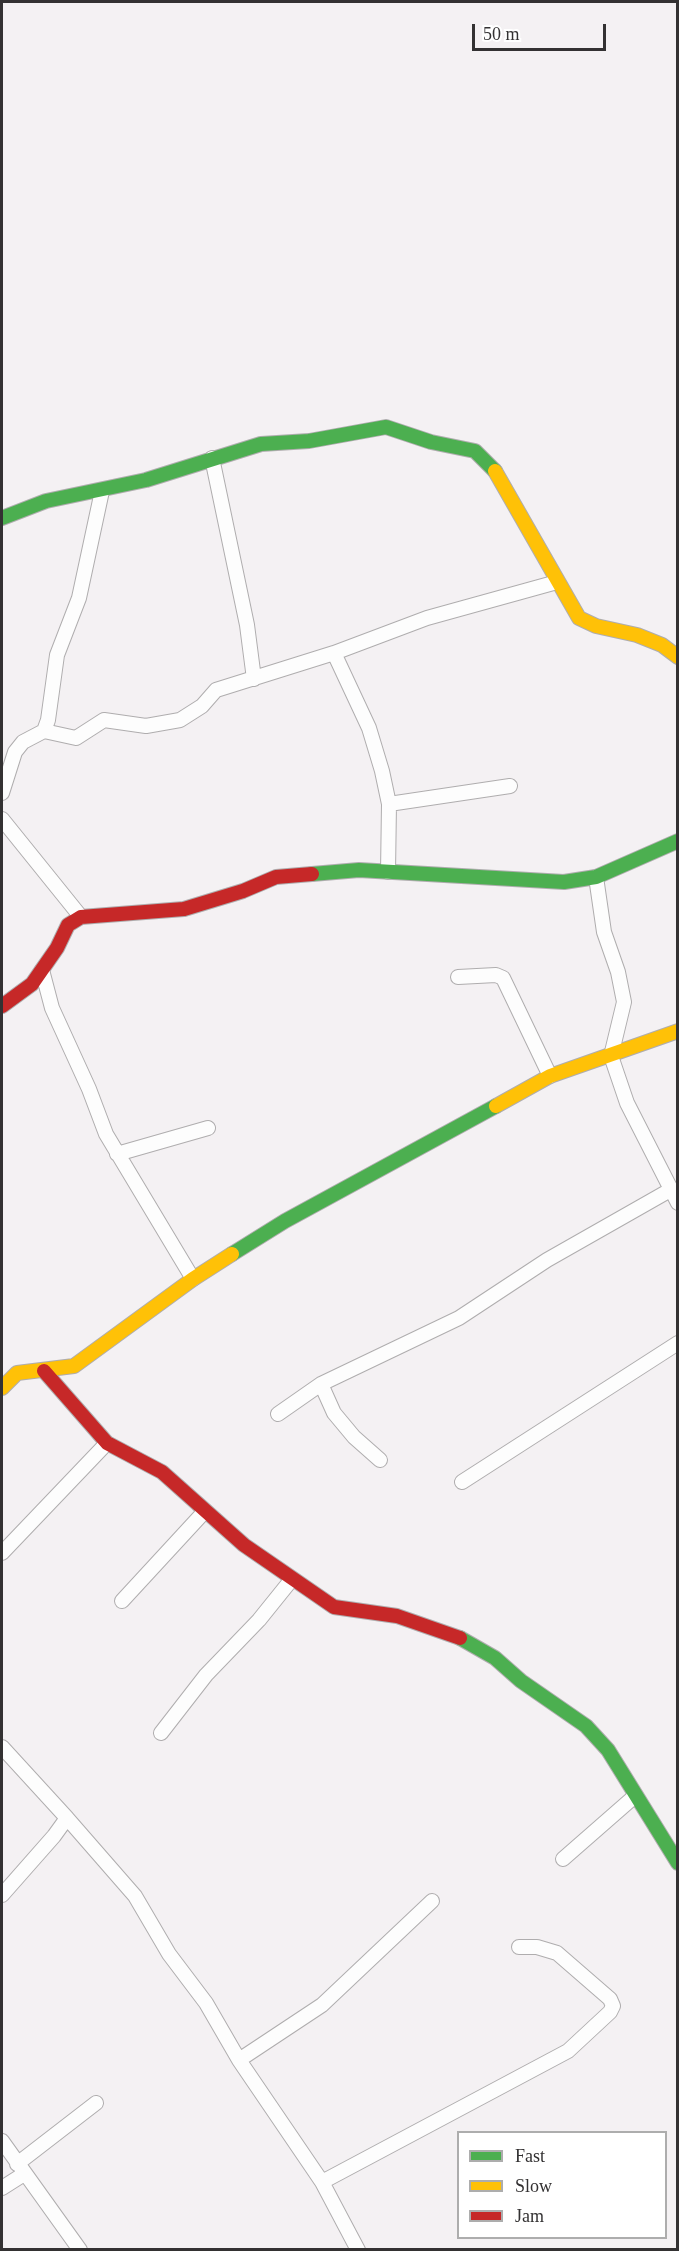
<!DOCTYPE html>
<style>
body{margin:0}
#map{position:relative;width:679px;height:2251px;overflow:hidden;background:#f4f1f3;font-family:Georgia,serif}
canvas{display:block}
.frame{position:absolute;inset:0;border:3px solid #333132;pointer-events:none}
.legend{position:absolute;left:457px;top:2131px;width:210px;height:108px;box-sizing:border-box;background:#fff;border:2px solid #adadad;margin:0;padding:8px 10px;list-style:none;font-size:18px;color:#333132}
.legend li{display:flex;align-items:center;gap:12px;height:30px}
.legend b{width:30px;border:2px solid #adadad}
.scale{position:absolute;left:472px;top:24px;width:134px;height:27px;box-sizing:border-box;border:3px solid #333132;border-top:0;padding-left:8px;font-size:18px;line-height:21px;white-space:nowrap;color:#333132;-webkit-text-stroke:4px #fff;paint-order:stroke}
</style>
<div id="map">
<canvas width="679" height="2251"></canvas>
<div class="frame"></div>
<ul class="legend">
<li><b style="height:8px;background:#4caf50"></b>Fast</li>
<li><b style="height:8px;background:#ffc107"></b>Slow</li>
<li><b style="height:8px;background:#c62828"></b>Jam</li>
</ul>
<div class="scale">50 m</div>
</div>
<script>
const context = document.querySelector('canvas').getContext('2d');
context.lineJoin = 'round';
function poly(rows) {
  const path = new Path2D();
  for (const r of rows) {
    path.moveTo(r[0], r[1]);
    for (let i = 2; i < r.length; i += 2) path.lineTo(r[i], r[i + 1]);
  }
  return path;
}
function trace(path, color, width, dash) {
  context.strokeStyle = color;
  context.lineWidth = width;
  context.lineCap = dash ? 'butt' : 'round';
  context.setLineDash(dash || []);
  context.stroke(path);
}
const street = poly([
 [212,458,247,625,254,679],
 [334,653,427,618,557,582],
 [44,731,76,738,104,720,146,726,180,720,202,706,216,690,334,653,369,728,382,771,389,804,388,872],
 [2,793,15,752,23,742,44,731,48,720,57,655,79,598,102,491],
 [389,804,510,786],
 [2,819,81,917],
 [596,877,604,932,618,972,624,1002,611,1056,627,1103,678,1203],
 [42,970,52,1008,89,1089,106,1134,193,1279],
 [458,977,496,975,503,978,550,1076],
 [117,1154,208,1128],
 [321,1384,334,1413,354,1437,380,1460],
 [278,1414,321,1384,459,1318,547,1260,672,1189],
 [462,1482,678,1343],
 [2,1553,107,1443],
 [122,1601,205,1511],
 [161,1733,206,1675,259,1620,292,1579],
 [2,1747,67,1818],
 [563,1859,635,1796],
 [2,1895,54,1836,67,1818,135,1896,169,1954,206,2003,239,2060,322,2182,358,2250],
 [239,2060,322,2005,432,1901],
 [2,2141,80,2250],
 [17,2164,96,2103],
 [322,2182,568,2051,610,2012,613,2006,610,1999,557,1953,537,1947,519,1947],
 [2,2188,24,2174]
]);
const fast = poly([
 [2,518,46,501,146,480,261,444,309,441,386,427,431,442,475,451,495,471],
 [312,874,359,870,564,882,596,877,678,841],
 [232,1254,285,1221,496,1106],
 [460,1638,495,1658,521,1681,586,1726,608,1750,678,1863]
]);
const slow = poly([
 [495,471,579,618,596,626,637,635,662,645,678,657],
 [496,1106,550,1076,678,1031],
 [2,1388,17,1373,74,1366,193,1279,232,1254]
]);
const jam = poly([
 [2,1006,32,984,57,948,68,925,81,917,184,909,243,891,276,877,312,874],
 [44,1371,107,1443,162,1472,244,1545,334,1607,397,1616,460,1638]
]);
trace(street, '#afadae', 16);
trace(fast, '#afadae', 16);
trace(slow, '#afadae', 16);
trace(jam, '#afadae', 16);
trace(street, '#fdfdfd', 14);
trace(fast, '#4caf50', 14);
trace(slow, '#ffc107', 14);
trace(jam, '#c62828', 14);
</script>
